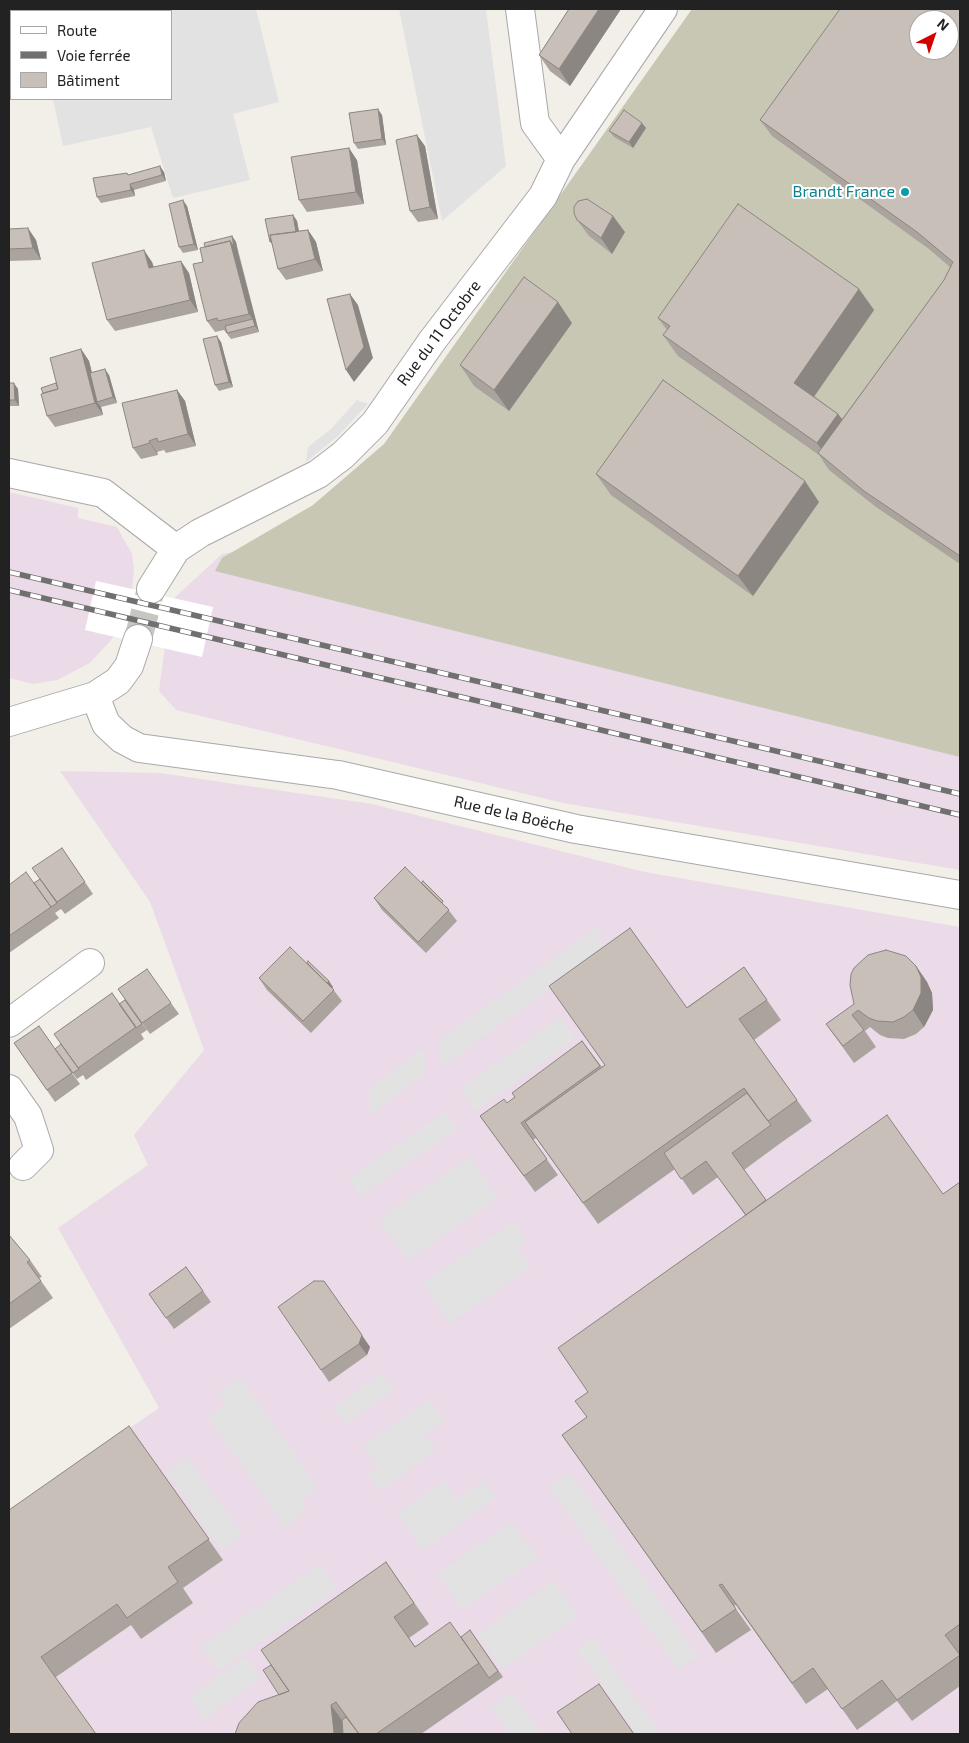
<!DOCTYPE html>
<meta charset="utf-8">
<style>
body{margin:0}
#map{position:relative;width:969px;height:1743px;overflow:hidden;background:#f2efe9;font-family:"Exo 2",sans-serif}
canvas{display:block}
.frame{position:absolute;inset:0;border:10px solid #222;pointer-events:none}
.legend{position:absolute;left:10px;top:10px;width:162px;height:90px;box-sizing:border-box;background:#fff;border:1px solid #a7a7a7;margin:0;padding:6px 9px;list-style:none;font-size:15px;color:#222}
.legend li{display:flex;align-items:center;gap:10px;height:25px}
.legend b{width:25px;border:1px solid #a7a7a7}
.north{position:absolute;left:909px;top:10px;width:50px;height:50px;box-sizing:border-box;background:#fff;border:1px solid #a7a7a7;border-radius:50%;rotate:41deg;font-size:14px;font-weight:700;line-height:20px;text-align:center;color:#222}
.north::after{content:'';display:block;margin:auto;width:18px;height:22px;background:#d40000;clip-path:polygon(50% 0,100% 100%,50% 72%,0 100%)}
</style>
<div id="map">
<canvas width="969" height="1743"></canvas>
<div class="frame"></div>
<ul class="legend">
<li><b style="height:6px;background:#fff"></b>Route</li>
<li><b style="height:6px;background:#707070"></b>Voie ferrée</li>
<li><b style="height:14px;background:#c7bfb8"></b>Bâtiment</li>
</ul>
<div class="north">N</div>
</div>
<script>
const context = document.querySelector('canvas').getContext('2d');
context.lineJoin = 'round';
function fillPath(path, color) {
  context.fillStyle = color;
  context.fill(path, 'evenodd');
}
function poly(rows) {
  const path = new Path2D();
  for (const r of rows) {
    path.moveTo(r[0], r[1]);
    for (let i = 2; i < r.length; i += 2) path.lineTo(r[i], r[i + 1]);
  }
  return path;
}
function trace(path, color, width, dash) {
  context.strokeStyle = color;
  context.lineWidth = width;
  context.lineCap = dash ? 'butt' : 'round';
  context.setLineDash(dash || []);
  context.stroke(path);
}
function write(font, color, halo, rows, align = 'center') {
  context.font = font + ' "Exo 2",sans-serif';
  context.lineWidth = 4;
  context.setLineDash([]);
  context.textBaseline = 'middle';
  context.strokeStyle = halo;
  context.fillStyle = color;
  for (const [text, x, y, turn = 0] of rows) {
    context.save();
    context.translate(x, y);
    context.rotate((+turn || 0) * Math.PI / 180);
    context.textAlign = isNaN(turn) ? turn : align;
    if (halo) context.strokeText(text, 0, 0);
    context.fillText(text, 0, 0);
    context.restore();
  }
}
fillPath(poly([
 [9,492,78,508,78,518,117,527,132,554,134,569,132,590,173,599,222,554,259,547,960,720,960,870,563,803,176,710,159,691,166,638,121,629,90,663,57,680,33,684,9,678],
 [60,771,160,773,372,804,645,872,960,927,960,1734,9,1734,9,1510,159,1408,58,1228,148,1165,134,1135,204,1050,150,902]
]), '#ebdbe8');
fillPath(poly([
 [692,9,960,9,960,757,215,571,222,558,313,505,384,444],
 [919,20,949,20,949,50,919,50]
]), '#c7c7b4');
fillPath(poly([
 [35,9,256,9,279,102,233,114,250,180,173,198,151,127,63,146,53,99,171,99,171,11,35,11],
 [399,9,486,9,506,166,442,221],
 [357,400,368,404,338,436,306,462,308,447,332,428],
 [600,925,601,953,441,1067,439,1040],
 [560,1017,575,1039,476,1111,460,1089],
 [423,1049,426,1073,369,1115,369,1089],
 [445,1112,457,1129,360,1196,349,1178],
 [470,1157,498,1198,407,1260,379,1219],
 [513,1222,527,1242,518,1249,531,1267,450,1323,423,1283],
 [382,1373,394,1390,345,1424,333,1408],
 [240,1378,318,1487,300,1501,306,1512,285,1527,208,1417,226,1404,218,1392],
 [429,1399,445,1420,425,1435,436,1450,380,1491,368,1475,378,1467,363,1447],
 [187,1458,242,1535,221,1550,167,1472],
 [570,1473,698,1656,678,1670,549,1487],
 [443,1481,457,1499,483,1481,496,1498,423,1550,397,1513],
 [512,1522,537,1558,462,1610,437,1574],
 [320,1564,337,1589,219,1671,201,1647],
 [553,1581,578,1616,503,1669,478,1634],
 [593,1638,660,1734,636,1734,577,1649],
 [246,1657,261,1679,204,1719,190,1697],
 [512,1692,542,1734,511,1734,491,1707]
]), '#e2e2e2');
fillPath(poly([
 [96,581,213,607,202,657,85,630]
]), '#fff');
trace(poly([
 [138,639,151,589]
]), '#c8c6c1', 28, [28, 14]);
const minor = poly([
 [520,9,535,123,561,159],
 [9,473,103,493,176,549],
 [151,589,176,549,200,533,318,474,343,455,375,423,432,341,543,196,561,159,663,9],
 [95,696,106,724,122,739,139,748,338,775,576,829,960,895],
 [9,722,95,696,118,681,129,666,138,639],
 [9,1023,90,963],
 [9,1089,28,1116,39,1150,23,1166]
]);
trace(minor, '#a9a9a9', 30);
trace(minor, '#fff', 28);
const rail = poly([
 [9,572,960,794],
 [9,590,960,815]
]);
trace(rail, '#707070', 5.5);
trace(rail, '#fff', 4, [11]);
fillPath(poly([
 [569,9,621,9,570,86,550,71,539,55],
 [960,9,960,564,876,507,829,470,819,455,678,356,663,335,667,330,658,318,859,289,874,310,814,396,838,414,842,419,944,280,950,267,929,249,772,136,760,120],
 [382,115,386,145,358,149,354,143],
 [646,128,633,148,614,137,609,131],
 [425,146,438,219,418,222,410,211],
 [357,160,364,204,307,212,299,200],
 [164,172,166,181,134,190,135,196,101,203,97,197,127,173,128,175],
 [187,206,198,250,183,253,179,247],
 [293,215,297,221,299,231,308,230,316,242,323,271,286,280,278,269,272,244,270,242],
 [577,220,625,232,612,254,589,236],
 [9,229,36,240,41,260,9,261],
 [232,236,236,242,259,332,231,339,224,330,215,332,207,321,203,262,205,247],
 [152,262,154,267,189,273,198,312,115,331,107,320],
 [572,323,509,411,474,386,460,365],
 [221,342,233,387,219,391,215,385],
 [81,349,89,361,92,373,109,375,117,403,101,407,103,415,55,427,47,416,43,393,56,383],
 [9,383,18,389,19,406,9,406],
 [177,390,185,401,196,446,166,453,164,450,157,452,158,455,141,459,133,448],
 [596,474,819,502,753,596,611,495],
 [62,848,93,894,65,914,61,909,55,913,59,918,9,953,9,885,34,883,40,879],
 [374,898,448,907,447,908,457,921,426,953,382,910],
 [307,963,333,987,332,988,342,1001,311,1033,267,990,259,978],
 [916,966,927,982,932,993,933,1010,924,1027,916,1034,904,1039,888,1038,880,1035,870,1027,865,1031,876,1047,854,1063,826,1024,854,1004],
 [744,967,781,1020,754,1040,812,1121,782,1142,782,1141,782,1142,744,1170,766,1200,943,1194,960,1182,960,1686,912,1721,897,1701,857,1730,828,1689,806,1704,736,1605,734,1606,751,1630,716,1653,562,1435,587,1417,588,1392,745,1215,718,1177,693,1195,675,1169,598,1224,536,1138,533,1140,558,1175,535,1192,480,1116,507,1103,582,1041,602,1067],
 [118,989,171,1003,179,1014,150,1034],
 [125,1000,147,1030,141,1034,144,1039,86,1080,83,1075,77,1079,55,1049],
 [14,1043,72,1073,80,1084,55,1102],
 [9,1235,30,1260,42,1277,39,1278,53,1298,9,1329],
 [186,1267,211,1302,174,1329,149,1294],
 [324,1281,370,1347,367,1355,329,1382,321,1370],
 [129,1426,223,1560,183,1588,193,1603,141,1639,131,1625,56,1677,9,1734],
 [386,1562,429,1624,409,1638,415,1646,461,1637,470,1630,503,1677,421,1734,235,1734,279,1695,271,1665]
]), '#aba49e');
fillPath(poly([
 [599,9,621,9,570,86,559,69],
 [378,109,382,115,386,145,382,139],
 [642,123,646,128,633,148,629,142],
 [417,135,425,146,438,219,430,207],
 [349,148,357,160,364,204,356,192],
 [160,166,164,172,166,181,162,175],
 [130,184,134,190,135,196,131,190],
 [183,200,187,206,198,250,194,244],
 [293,215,297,221,301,243,297,237],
 [613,216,625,232,612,254,601,238],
 [28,228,36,240,41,260,33,248],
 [308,230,316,242,323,271,315,259],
 [232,236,236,242,238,253,234,247],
 [230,241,238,253,257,325,249,314],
 [144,250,152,262,157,280,149,268],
 [181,261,189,273,198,312,190,300],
 [859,289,874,310,809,404,794,383],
 [350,294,358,305,373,358,354,382,346,370],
 [558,302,572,323,509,411,494,390],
 [253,319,257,325,259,332,255,326],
 [217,336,221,342,233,387,229,382],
 [81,349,89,361,99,401,97,402,101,407,103,415,95,403],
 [105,369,109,375,117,403,113,397],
 [14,383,18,389,19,406,15,400],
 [177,390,185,401,196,446,188,434],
 [838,414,853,434,832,464,817,443],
 [149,441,157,452,158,455,150,443],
 [805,481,819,502,753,596,738,576],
 [916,966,927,982,932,993,933,1010,924,1027,913,1010],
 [329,981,333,987,330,990,326,984],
 [324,1281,370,1347,367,1355,359,1344],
 [331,1705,346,1726,347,1734,333,1734]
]), '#8b8681');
const building = poly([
 [569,9,599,9,559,69,539,55,569,9],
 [840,9,960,9,960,556,864,491,818,453,944,280,953,262,917,232,760,120,840,9],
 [919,20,949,20,949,50,919,50,919,20],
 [378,109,382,139,354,143,349,113,378,109],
 [624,110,642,123,629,142,609,131,624,110],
 [417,135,430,207,410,211,396,140,417,135],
 [349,148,356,192,299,200,291,157,349,148],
 [160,166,162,175,130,184,131,190,97,197,93,178,127,173,128,175,160,166],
 [587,199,613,216,601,238,577,220,574,213,574,207,578,201,587,199],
 [183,200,194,244,179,247,169,204,183,200],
 [738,204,859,289,794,383,838,414,817,443,663,335,670,326,658,318,738,204],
 [293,215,296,232,270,235,271,241,270,242,265,219,293,215],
 [28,228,33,248,9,249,9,229,28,228],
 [308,230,315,259,278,269,270,235,308,230],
 [232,236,234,247,230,241,205,247,204,243,232,236],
 [230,241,249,314,218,321,217,318,207,321,193,264,203,262,200,248,230,241],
 [144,250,149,268,181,261,190,300,107,320,92,263,144,250],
 [524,277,558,302,494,390,460,365,524,277],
 [350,294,364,347,346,370,327,299,350,294],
 [253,319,255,326,227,333,225,326,253,319],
 [217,336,229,382,215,385,203,339,217,336],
 [81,349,95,403,47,416,41,394,58,389,50,358,81,349],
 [105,369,113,397,97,402,90,373,105,369],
 [663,380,805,481,738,576,596,474,663,380],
 [9,383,14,383,15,400,9,400,9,383],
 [56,383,58,389,43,393,41,388,56,383],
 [177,390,188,434,158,442,157,438,149,441,150,443,133,448,122,403,177,390],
 [62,848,85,882,57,902,32,868,62,848],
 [405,867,449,910,418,942,374,898,405,867],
 [26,872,51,907,9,936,9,885,26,872],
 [40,879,57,903,51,907,34,883,40,879],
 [423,881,443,901,442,903,421,883,423,881],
 [630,928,687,1008,744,967,767,1000,739,1019,797,1100,768,1121,744,1088,583,1203,525,1122,605,1065,549,986,630,928],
 [290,947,334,990,303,1021,259,978,290,947],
 [886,950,906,956,916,966,921,977,921,993,913,1010,904,1017,893,1022,877,1021,869,1018,858,1010,852,1015,864,1030,843,1046,826,1024,854,1004,850,985,851,974,854,968,868,955,886,950],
 [308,961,329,981,327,983,307,963,308,961],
 [147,969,171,1003,142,1023,118,989,147,969],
 [112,993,136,1027,78,1068,54,1034,112,993],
 [125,1000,142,1024,136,1028,119,1004,125,1000],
 [39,1026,72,1073,47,1090,14,1043,39,1026],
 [582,1041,600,1066,521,1123,547,1159,524,1176,480,1116,504,1099,507,1103,515,1097,512,1093,582,1041],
 [61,1044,79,1069,73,1073,55,1049,61,1044],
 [747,1093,771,1125,732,1153,766,1200,746,1215,706,1161,681,1179,664,1153,747,1093],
 [887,1115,943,1194,960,1182,960,1624,945,1635,960,1655,897,1700,882,1680,842,1709,813,1668,792,1683,722,1584,719,1585,736,1609,702,1632,562,1435,587,1417,575,1401,588,1392,558,1348,887,1115],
 [9,1235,30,1260,27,1262,41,1281,9,1304,9,1235],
 [186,1267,203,1291,166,1318,149,1294,186,1267],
 [314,1281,324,1281,362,1335,359,1344,321,1370,278,1307,314,1281],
 [129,1426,209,1539,168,1567,178,1582,127,1618,117,1604,41,1657,96,1734,9,1734,9,1510,129,1426],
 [386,1562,414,1603,394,1617,415,1647,450,1622,479,1663,376,1734,359,1734,336,1702,331,1705,334,1732,333,1734,235,1734,239,1723,258,1702,289,1691,261,1650,386,1562],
 [470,1630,498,1671,489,1678,461,1637,470,1630],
 [271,1665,289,1691,279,1695,263,1670,271,1665],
 [599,1684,634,1734,572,1734,557,1712,599,1684],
 [346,1717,359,1734,343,1734,342,1720,346,1717]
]);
fillPath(building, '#c7bfb8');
trace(building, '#8b8681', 1);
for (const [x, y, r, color] of [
 [905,192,5,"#0f9aa8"]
]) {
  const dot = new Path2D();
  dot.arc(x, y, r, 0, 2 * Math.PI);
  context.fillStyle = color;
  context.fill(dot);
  trace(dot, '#fff', 2);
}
write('16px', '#0d838f', '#fff', [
 ["Brandt France",895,192]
], 'right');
write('16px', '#222', '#fff', [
 ["Rue du 11 Octobre",439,333,-53],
 ["Rue de la Boëche",514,815,13]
]);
</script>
